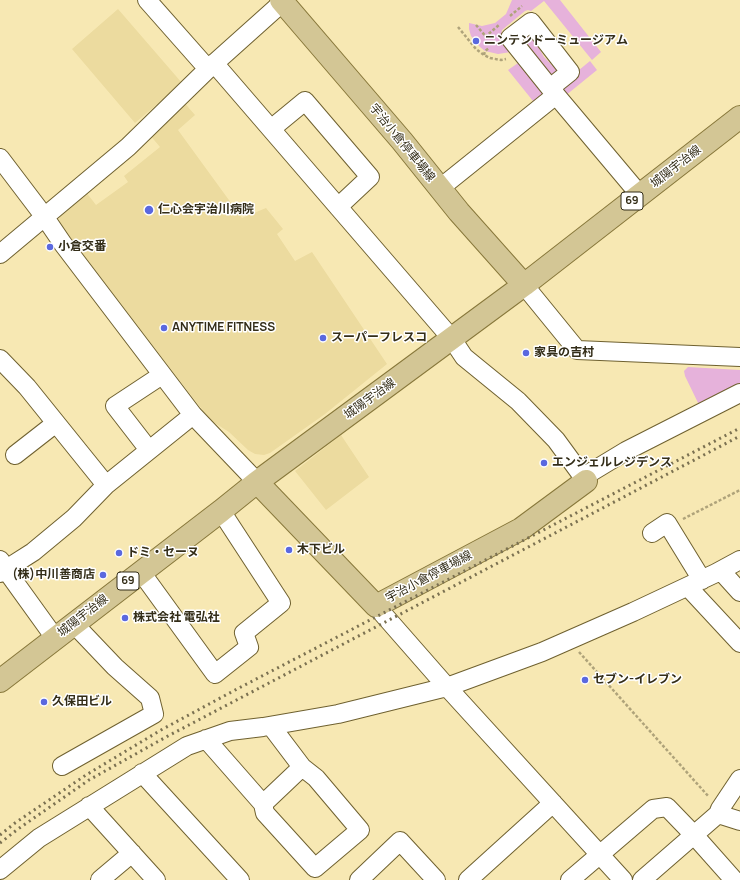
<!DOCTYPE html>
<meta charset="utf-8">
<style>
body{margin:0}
canvas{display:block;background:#f7e8b3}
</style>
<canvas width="740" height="880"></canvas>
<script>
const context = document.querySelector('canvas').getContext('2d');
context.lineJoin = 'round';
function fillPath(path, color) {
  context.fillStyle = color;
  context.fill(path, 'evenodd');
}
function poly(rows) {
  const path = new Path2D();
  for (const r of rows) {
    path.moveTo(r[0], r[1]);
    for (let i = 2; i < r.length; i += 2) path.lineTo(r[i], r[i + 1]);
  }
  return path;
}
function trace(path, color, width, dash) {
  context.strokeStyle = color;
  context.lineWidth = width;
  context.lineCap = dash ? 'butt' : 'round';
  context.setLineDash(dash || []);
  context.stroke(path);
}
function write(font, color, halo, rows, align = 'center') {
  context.font = font + ' Manrope,"Noto Sans JP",sans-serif';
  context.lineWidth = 3;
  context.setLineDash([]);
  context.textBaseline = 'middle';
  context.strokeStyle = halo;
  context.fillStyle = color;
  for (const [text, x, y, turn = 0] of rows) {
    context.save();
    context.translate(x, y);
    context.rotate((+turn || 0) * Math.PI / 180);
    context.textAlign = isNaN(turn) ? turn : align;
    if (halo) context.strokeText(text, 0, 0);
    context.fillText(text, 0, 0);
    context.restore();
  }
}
fillPath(poly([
 [118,9,182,83,135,123,72,49],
 [182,100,195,115,178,130,242,218,266,208,283,229,277,234,295,261,312,252,387,364,325,414,270,453,264,455,255,454,248,450,229,432,210,420,59,223,60,212,86,192,96,205,128,182,124,176,160,147,149,134],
 [341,435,369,477,326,510,295,471]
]), '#ecdb9f');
fillPath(poly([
 [512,0,560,0,601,52,592,60,544,1,531,11,528,10,525,11,502,30,501,36,502,40,511,52,498,54,485,51,480,47,471,36,469,29,469,23,482,26,495,23,506,14],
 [525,32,532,36,544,57,556,69,556,72,551,76,520,36],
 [590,61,597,70,565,96,562,88,568,79],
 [518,63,543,93,543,98,537,106,508,70],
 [688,367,740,370,740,391,702,411,685,376,684,371]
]), '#e6b2db');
const minor = poly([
 [147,0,208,69],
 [214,63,452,339,464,357,518,401,556,440,586,481],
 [550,88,570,72,531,22,510,38,550,88,640,195],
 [271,129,305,101,370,177,338,207],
 [0,158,44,216,63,244,193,415,257,482],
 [439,189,556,95],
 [0,254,128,147,208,69,285,0],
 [524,285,577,350,740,357],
 [0,359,27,387,106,485],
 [149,450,115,406,162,375],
 [15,455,56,423],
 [583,477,626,451,740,393],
 [652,533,667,523,702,580],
 [0,560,6,570,55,638],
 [721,571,740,592],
 [141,572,215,674,249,647,244,633,281,603,221,511],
 [0,573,33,552,74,518,106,485,193,415],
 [688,587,740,643],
 [376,606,447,687,623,880],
 [206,739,263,804,265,813,315,868,360,830,316,778,302,767,271,726],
 [62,766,154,714,150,698,115,667,74,624],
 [142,773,240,880],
 [263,804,302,767],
 [89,806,156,880],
 [718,814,740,821],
 [0,870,39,838,187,746,230,731,263,727,338,714,447,687,542,652,633,612,716,573,740,560],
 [100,880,132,853],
 [359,880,400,841,436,880],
 [468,880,553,803],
 [570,880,653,809,667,807,694,835,734,880],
 [642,880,718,814,720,809,740,779]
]);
const major = poly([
 [281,0,402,141,459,212,524,285],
 [257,482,376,606,521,529,586,481],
 [0,681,221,511,257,482,524,285,740,117]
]);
trace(minor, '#6f6130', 20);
trace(major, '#88783b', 24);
trace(poly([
 [510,16,522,6],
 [476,25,488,39],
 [458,27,476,49,484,55,490,58,501,60,506,59],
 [485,37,499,25],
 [484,55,485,51,489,48],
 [683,519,740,490],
 [579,652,709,797]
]), '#afa37a', 2.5, [3, 2]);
trace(minor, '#fff', 18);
trace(major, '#d3c695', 22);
trace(poly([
 [0,835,15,823,86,775,161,730,237,689,740,428],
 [0,843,18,829,89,780,166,737,740,436]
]), '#7b7151', 3, [2, 4]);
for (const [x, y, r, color] of [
 [476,41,4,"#5a68df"],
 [149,210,5,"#5a68df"],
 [50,247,4,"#5a68df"],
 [164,328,4,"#5a68df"],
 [323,338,4,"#5a68df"],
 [526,353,4,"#5a68df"],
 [544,463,4,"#5a68df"],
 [289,550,4,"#5a68df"],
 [119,553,4,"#5a68df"],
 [103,575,4,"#5a68df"],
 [125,618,4,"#5a68df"],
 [585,680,4,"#5a68df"],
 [44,702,4,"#5a68df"]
]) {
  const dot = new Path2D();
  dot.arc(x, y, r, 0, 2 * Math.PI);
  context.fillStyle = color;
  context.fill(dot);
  trace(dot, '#fff', 1.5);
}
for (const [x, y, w] of [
 [632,201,22],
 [128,581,22]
]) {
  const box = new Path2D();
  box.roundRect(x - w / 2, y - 9, w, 18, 3);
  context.fillStyle = '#fff';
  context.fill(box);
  trace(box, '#332d18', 1);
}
write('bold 11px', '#332d18', null, [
 ["69",632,201],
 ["69",128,581]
]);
write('bold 12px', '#332d18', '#fff', [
 ["ニンテンドーミュージアム",484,41],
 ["仁心会宇治川病院",158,210],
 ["小倉交番",58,247],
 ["ANYTIME FITNESS",172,328],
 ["スーパーフレスコ",331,338],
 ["家具の吉村",534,353],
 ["エンジェルレジデンス",552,463],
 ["木下ビル",297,550],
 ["ドミ・セーヌ",127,553],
 ["(株)中川善商店",95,575,"right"],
 ["株式会社 電弘社",133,618],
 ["セブン-イレブン",593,680],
 ["久保田ビル",52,702]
], 'left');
write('12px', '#332d18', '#fff', [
 ["宇治小倉停車場線",402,143,51],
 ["城陽宇治線",676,167,-38],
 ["城陽宇治線",370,399,-36],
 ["宇治小倉停車場線",429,577,-28],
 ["城陽宇治線",83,616,-38]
]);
</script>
